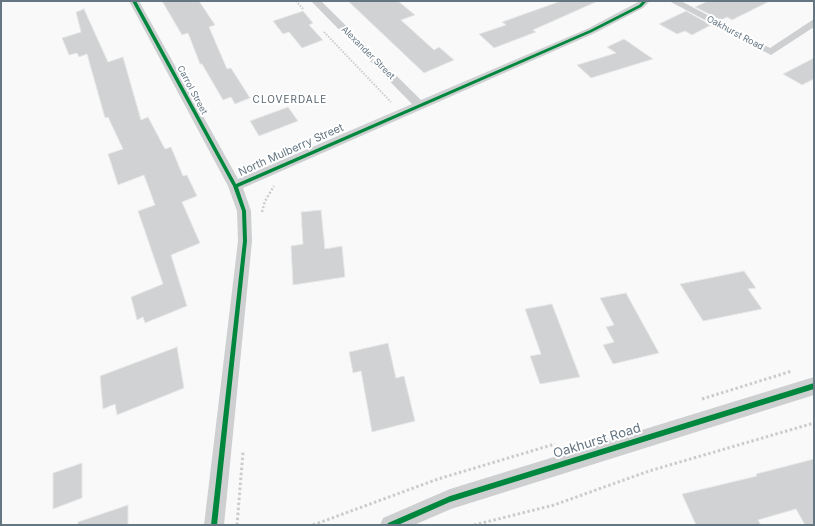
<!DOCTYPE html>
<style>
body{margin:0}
#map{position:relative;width:815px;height:526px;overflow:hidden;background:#f9f9f9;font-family:Inter,sans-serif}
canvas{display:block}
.frame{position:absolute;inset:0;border:2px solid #657683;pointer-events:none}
</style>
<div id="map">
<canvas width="815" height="526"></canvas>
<div class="frame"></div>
</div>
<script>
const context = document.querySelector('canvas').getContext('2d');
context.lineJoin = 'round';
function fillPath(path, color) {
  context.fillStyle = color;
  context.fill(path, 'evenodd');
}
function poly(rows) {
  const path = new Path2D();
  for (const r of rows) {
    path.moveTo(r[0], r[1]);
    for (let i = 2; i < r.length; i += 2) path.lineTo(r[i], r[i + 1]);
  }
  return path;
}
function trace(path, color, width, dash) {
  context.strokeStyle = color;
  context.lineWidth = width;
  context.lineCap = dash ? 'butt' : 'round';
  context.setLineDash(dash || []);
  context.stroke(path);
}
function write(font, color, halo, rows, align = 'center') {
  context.font = font + ' Inter,sans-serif';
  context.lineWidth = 4;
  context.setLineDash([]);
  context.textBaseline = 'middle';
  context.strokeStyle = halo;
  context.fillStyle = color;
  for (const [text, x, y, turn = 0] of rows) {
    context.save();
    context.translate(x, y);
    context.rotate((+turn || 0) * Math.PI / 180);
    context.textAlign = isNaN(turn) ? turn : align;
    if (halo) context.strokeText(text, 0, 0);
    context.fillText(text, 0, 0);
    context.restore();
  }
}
const building = poly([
 [162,1,199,1,215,25,209,27,227,69,231,68,250,98,235,104,231,97,223,100,202,64,200,64,188,33,182,35,162,1],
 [348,1,398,1,415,15,401,20,434,50,439,47,454,60,424,73,348,1],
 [561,1,598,1,533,30,536,32,494,48,479,34,506,25,502,22,561,1],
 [708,1,770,1,732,20,727,17,721,20,695,7,708,1],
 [84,9,108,62,123,57,141,120,148,117,165,149,171,147,183,176,187,175,197,196,182,202,200,243,171,255,187,306,145,323,143,317,137,320,131,297,163,284,138,211,155,205,144,175,118,185,108,154,123,149,108,117,105,118,87,54,79,57,77,53,69,55,62,38,81,32,76,12,84,9],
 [303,11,313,23,309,25,323,40,302,48,289,32,283,34,273,21,303,11],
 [686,11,711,25,692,35,685,31,677,34,659,24,686,11],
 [624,39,653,59,591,78,577,65,616,53,607,47,624,39],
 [814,58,814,79,802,85,783,74,814,58],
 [288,107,298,121,259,136,250,121,288,107],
 [321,210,325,249,342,246,345,277,293,285,291,246,303,244,301,212,321,210],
 [744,271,756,288,748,289,762,309,703,321,680,284,744,271],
 [626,293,659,353,613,364,603,345,614,342,606,327,614,325,600,298,626,293],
 [552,304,580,377,540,384,530,356,541,354,525,309,552,304],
 [388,343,396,378,404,376,415,421,372,432,361,371,353,373,349,352,388,343],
 [177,347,184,388,117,415,115,404,103,409,100,376,177,347],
 [814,459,814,525,805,525,796,509,758,520,761,525,696,525,682,494,757,476,756,474,814,459],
 [82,463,82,498,53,509,53,473,82,463],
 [128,505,128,525,78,525,78,522,128,505]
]);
fillPath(building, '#d0d2d3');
trace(building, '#e8e8e8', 1);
trace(poly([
 [296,1,303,9],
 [324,32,391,102]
]), '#cbcccd', 2, [1.5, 1.5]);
trace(poly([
 [262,212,265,201,274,186]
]), '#cbcccd', 2.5, [2, 2]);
trace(poly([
 [702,399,792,371],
 [237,525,243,452],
 [313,525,438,479,555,444],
 [474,525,554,505,649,471,814,423]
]), '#cbcccd', 3, [2.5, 2.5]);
fillPath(poly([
 [129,1,139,1,238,179,412,104,311,1,321,1,421,100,587,29,640,1,650,1,643,8,595,33,243,188,251,211,252,241,224,525,204,525,238,241,237,211,228,186,129,1],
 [669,1,681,1,770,48,814,19,814,27,771,55,669,1],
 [814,377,814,395,451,509,414,525,380,525,383,518,450,489,814,377]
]), '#cecfd0');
fillPath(poly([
 [132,1,136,1,236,184,590,30,639,5,643,1,647,1,641,7,592,32,238,187,246,211,247,241,217,525,211,525,243,241,242,211,233,186,132,1],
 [814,383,814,389,450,502,398,525,387,525,388,523,450,496,814,383]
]), '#00873e');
write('9px', '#657683', '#fff', [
 ["Oakhurst Road",735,33,28],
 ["Alexander Street",368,53,45],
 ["Carrol Street",192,90,62]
]);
context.letterSpacing = '1px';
write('10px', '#57646e', '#fff', [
 ["CLOVERDALE",290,100]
]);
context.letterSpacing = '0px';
write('11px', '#657683', '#fff', [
 ["North Mulberry Street",291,150,-24]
]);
write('13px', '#657683', '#fff', [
 ["Oakhurst Road",597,441,-17]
]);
</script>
